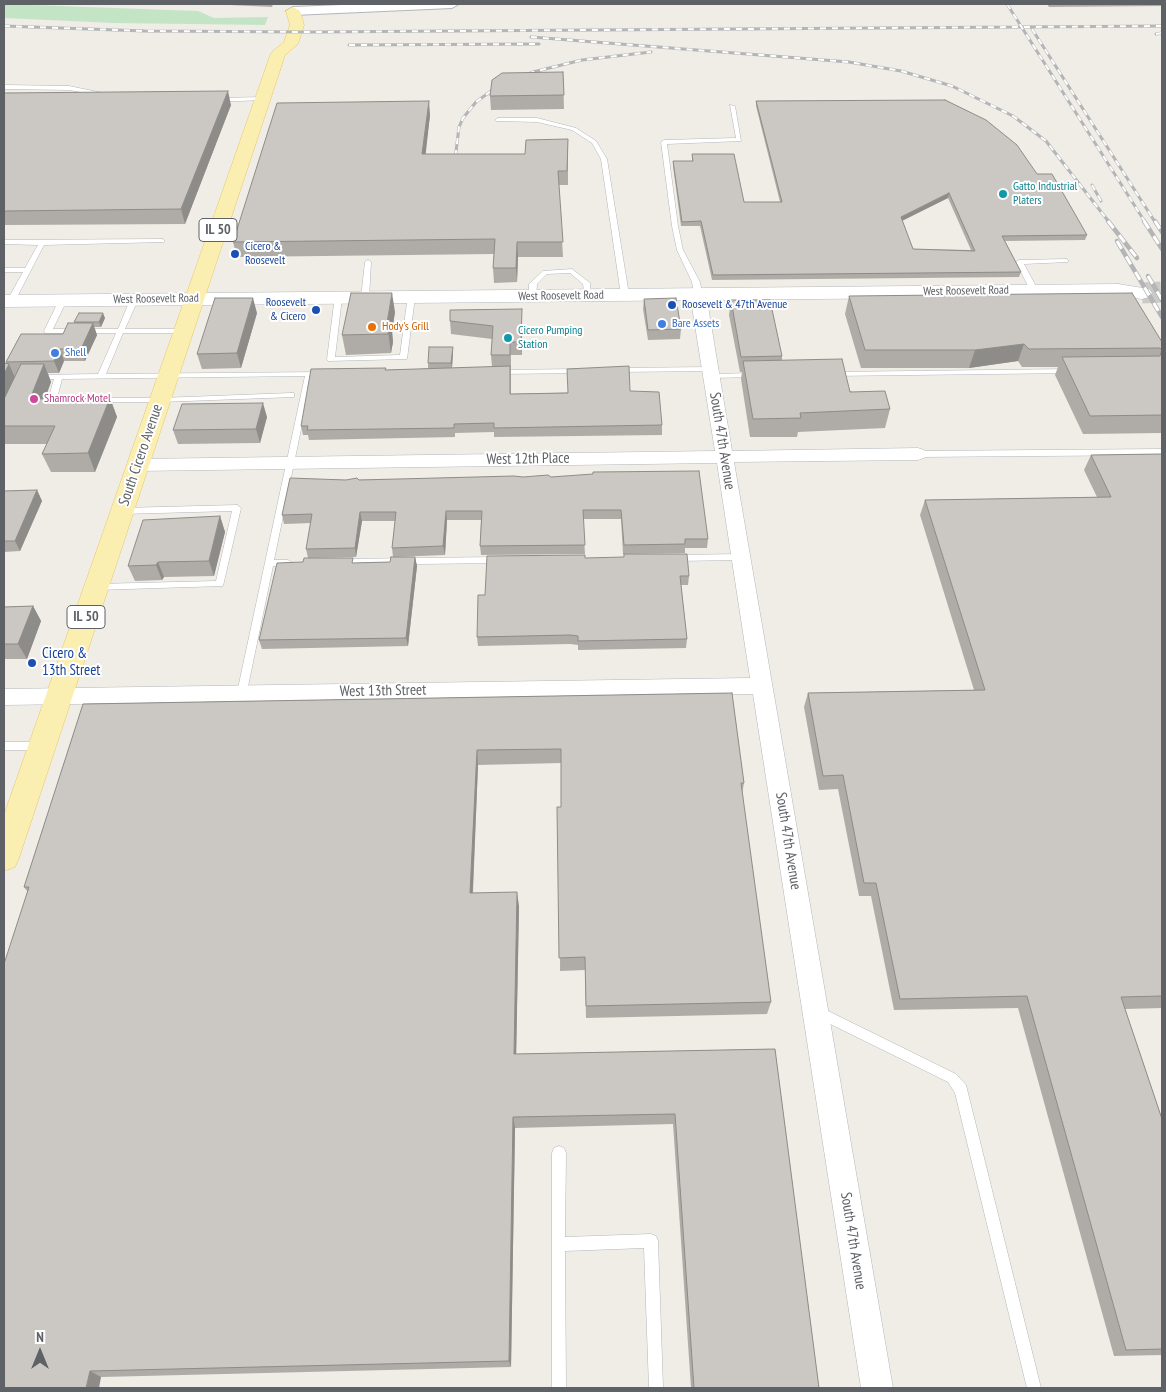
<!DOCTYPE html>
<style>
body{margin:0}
#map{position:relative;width:1166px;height:1392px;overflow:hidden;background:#efede6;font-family:"PT Sans Narrow",sans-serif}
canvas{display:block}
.frame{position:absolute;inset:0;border:5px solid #5e6166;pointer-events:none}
.north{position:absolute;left:15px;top:1327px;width:50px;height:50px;-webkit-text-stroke:4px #fff;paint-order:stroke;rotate:0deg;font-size:14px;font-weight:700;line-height:20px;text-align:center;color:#5e6166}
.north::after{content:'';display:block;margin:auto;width:18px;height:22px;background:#5e6166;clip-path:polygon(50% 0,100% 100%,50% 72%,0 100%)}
</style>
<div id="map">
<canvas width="1166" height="1392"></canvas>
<div class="frame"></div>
<div class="north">N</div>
</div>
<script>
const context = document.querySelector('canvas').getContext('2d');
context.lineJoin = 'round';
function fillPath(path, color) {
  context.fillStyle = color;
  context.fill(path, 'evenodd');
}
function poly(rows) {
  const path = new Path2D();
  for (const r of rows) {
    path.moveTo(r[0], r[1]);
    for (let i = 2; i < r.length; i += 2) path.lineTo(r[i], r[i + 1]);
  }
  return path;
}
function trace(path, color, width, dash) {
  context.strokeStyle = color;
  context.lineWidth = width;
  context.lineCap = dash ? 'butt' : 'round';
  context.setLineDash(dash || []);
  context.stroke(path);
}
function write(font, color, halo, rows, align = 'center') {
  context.font = font + ' "PT Sans Narrow",sans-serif';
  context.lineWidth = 4;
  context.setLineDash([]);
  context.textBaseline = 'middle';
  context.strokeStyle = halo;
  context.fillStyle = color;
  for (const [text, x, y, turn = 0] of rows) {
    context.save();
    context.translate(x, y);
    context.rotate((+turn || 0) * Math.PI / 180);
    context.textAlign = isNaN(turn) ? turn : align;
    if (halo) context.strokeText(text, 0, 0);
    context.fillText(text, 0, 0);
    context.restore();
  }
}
fillPath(poly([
 [4,4,198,11,214,18,268,17,265,25,114,23,4,18]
]), '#c4e5c5');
trace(poly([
 [1142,293,1161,292]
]), '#cbcac6', 21, [21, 11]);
const service = poly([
 [4,85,69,86,113,95,110,97,69,90,4,89,4,85],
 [265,97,265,99,263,100,216,102,213,100,216,98,265,97],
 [730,105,735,106,741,141,667,144,678,226,683,250,700,282,702,294,698,296,694,294,692,282,677,250,672,226,661,142,664,140,736,138,730,105],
 [498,118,537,118,576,128,596,141,607,159,629,295,628,297,621,295,601,159,592,143,572,130,537,122,496,121,495,120,498,118],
 [162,239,164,240,164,242,44,245,15,301,11,303,7,301,23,272,4,272,4,268,25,268,38,245,4,244,4,240,162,239],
 [1066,259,1068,260,1068,262,1024,264,1038,290,1034,292,1030,290,1016,262,1019,260,1066,259],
 [368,260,371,262,369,298,365,300,361,298,365,262,368,260],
 [572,269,590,283,591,297,585,297,583,284,570,273,547,274,537,284,536,298,529,296,529,284,543,271,572,269],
 [408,295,415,297,407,359,328,361,327,359,335,296,342,298,335,357,400,355,408,295],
 [60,298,67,300,53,329,118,329,130,300,134,298,138,300,125,329,183,329,187,331,183,333,123,333,106,374,322,372,326,374,322,376,312,376,274,560,288,560,293,563,288,566,273,566,246,696,242,697,238,696,237,693,305,376,62,379,57,398,65,398,66,400,62,402,49,402,48,400,54,379,37,379,33,377,34,375,98,374,116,333,45,333,44,331,60,298],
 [710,367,713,367,713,371,616,372,612,370,616,368,710,367],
 [579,369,582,369,582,373,499,374,495,372,499,370,579,369],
 [1070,369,1073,369,1073,373,832,376,828,374,832,372,1070,369],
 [753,373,756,373,756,377,711,378,707,376,711,374,753,373],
 [291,393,294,393,294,397,160,402,99,402,95,400,99,398,160,398,291,393],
 [1162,449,1162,455,918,457,914,454,918,451,1162,449],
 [237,505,241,508,223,586,96,590,91,587,96,584,216,581,232,511,122,514,118,511,122,508,237,505],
 [741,554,746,557,741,560,675,561,670,558,675,555,741,554],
 [498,557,503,560,498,563,340,565,335,562,340,559,498,557],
 [4,742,40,742,44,743,45,746,44,749,40,750,4,750,4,742],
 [818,1006,956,1074,966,1085,1041,1388,1027,1388,955,1093,948,1082,814,1016,812,1012,814,1008,818,1006],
 [559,1146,564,1148,566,1153,565,1237,651,1234,656,1236,658,1241,663,1388,649,1388,644,1248,565,1251,566,1388,552,1388,552,1153,554,1148,559,1146]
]);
const minor = poly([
 [698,289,706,294,732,451,918,448,924,450,927,454,924,458,918,460,734,462,893,1388,861,1388,753,694,4,705,4,689,750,678,717,463,137,471,131,469,128,465,131,461,137,459,715,451,690,294,698,289]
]);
const tertiary = poly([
 [366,4,459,4,452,8,293,15,286,11,293,7,366,4]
]);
const secondary = poly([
 [1118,284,1149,289,1152,293,1149,297,1142,299,1118,296,4,307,4,295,1118,284]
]);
const primary = poly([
 [293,7,300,11,304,25,298,44,285,55,19,858,15,867,4,871,4,815,271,53,284,42,290,25,286,11,293,7]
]);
trace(service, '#b3b6ba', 1);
trace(minor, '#b3b6ba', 1);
trace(tertiary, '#b3b6ba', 2);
trace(secondary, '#b5b8bd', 1);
trace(primary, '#e9c565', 1);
fillPath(service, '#fff');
fillPath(minor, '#fff');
fillPath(tertiary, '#fff');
fillPath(secondary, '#fff');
fillPath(primary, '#faefb0');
const railFar1 = poly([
 [1007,4,1145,222],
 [4,26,145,31,311,32,1162,26],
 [1032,29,1155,222],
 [1156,34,1162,33],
 [531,37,849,62,901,71,952,86,1013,116,1046,141,1109,222],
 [349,45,539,44],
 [454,168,459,127,463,118,476,102,498,86,533,72,582,60,651,52],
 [1092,185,1101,201]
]);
const rail = poly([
 [1108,221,1137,258],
 [1144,221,1162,249],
 [1155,221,1162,232],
 [1117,241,1162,317],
 [1148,276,1162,300]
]);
trace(railFar1, '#b4b5b6', 3);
trace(rail, '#b4b5b6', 4.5);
trace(railFar1, '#fff', 2, [6]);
trace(rail, '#fff', 3, [9]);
fillPath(poly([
 [209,4,273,4,272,7],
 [1047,4,1162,4,1162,6,1049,7],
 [563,72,564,109,491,110,490,96],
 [4,93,231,105,185,224,4,225],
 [756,101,1037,174,1087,235,1085,240,1005,241,1021,272,1019,277,712,280,700,226,681,226,673,166,673,161,692,161,692,154,744,202,780,202,756,106],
 [948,198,971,250,913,249,902,220],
 [430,115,425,154,525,154,568,139,568,185,559,185,563,257,518,257,517,282,494,283,493,268,494,254,237,257,233,242],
 [849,296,1162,342,1162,433,1083,434,1055,375,1058,367,1022,367,1018,361,969,368,861,368,845,314],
 [644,299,681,329,680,339,648,340,643,309],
 [731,300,782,356,782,360,890,409,885,428,798,432,797,437,750,437,741,379,742,372,740,372,729,315],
 [395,312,392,331,393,342,391,353,346,355,342,335],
 [257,313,241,368,202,369,197,354],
 [105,318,101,327,94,327,97,335,85,361,64,361,59,373,48,373,51,382,45,399,110,398,117,417,95,472,51,472,42,454,47,444,4,444,4,363,6,364,6,362,63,334,75,323,74,322],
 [450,321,522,321,522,355,511,355,511,394,630,391,662,425,662,435,494,437,494,432,455,433,455,437,309,440,308,435,303,435,301,426,386,368,386,370,451,368,428,368,428,363,453,352,452,368,492,367,491,355,492,339,451,334],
 [267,417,260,443,178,444,173,430],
 [1162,454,1162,1008,1125,1009,1162,1119,1162,1355,1114,1356,1018,1008,894,1010,871,896,859,896,838,789,819,790,804,707,808,693,974,690,920,515,925,500,1097,497,1084,470,1091,455],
 [551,477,708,539,707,548,685,548,685,553,623,554,621,519,583,519,585,554,481,555,480,546,481,520,447,520,445,555,393,557,392,548,395,521,362,521,356,557,308,558,306,549,311,523,284,524,282,515,346,480],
 [37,490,42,501,20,551,4,552,4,491],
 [220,516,225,532,214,576,164,577,162,580,135,581,128,566],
 [415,557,417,566,408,646,262,649,259,640,354,563,390,562],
 [585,558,689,576,688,585,681,585,687,639,686,648,578,650,578,645,570,644,478,646,477,637,485,595],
 [33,606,41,621,27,659,4,659,4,607],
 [732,693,744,783,742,794,771,1002,767,1014,586,1018,585,970,560,971,561,807,561,763,478,765,473,893,519,906,516,1054,775,1049,819,1388,691,1388,673,1124,515,1128,511,1367,101,1377,4,1388,27,891,24,887,83,704]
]), '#afaca8');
fillPath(poly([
 [228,91,231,105,185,224,181,209],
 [429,101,430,115,424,169,422,154],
 [949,193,948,198,900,222,901,217],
 [517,242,518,257,517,282,516,268],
 [392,293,395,312,392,331,393,342,391,353,387,323],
 [253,298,257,313,241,368,237,353],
 [522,309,522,355,521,342],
 [103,313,105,318,101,327,99,322],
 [93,323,97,335,85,361,81,349],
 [1024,344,1018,361,969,368,975,350],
 [453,347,453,352,452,368,451,363],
 [60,349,64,361,59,373,54,361],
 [9,364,17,382,4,410,4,374],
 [44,364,51,382,38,417,30,399],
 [110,398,117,417,95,472,88,453],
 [263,403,267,417,260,443,256,429],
 [37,490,42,501,20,551,15,541],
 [446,511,447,520,445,555,443,546],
 [360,512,362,521,356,557,355,548],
 [220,516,225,532,214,576,209,561],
 [415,557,417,566,408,646,406,638],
 [158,562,164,577,162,580,156,565],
 [33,606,41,621,27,659,18,644],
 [477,750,478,765,472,907,470,893],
 [517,892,519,906,516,1065,514,1054],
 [513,1117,515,1128,511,1367,509,1361],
 [90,1371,101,1377,99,1388,86,1388]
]), '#8e8c88');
const building = poly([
 [563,72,564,95,490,96,492,80,502,73,563,72],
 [228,91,181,209,4,211,4,93,228,91],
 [945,100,986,120,1017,145,1037,174,1052,174,1087,235,1002,236,1021,272,713,275,701,221,682,222,673,161,693,161,692,154,734,154,744,202,782,202,756,101,945,100],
 [949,193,975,251,913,249,901,217,949,193],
 [429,101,422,154,525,154,526,140,568,139,567,171,558,171,563,242,517,242,516,268,493,268,495,239,233,242,277,103,429,101],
 [351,293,392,293,387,323,390,323,388,334,342,335,351,293],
 [1132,293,1162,342,1162,415,1090,416,1062,357,1160,356,1162,350,1160,348,1029,349,1024,344,975,350,865,350,849,296,1132,293],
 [215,298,253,298,237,353,197,354,215,298],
 [676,298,681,329,648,330,644,299,676,298],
 [731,300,770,300,782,356,741,357,731,300],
 [522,309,521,342,510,342,510,355,491,355,493,326,450,321,450,310,522,309],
 [79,313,103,313,99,322,74,322,79,313],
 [68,323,93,323,81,349,60,349,54,361,6,362,21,334,63,334,68,323],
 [429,347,453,347,451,363,428,363,429,347],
 [842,359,850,392,885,391,890,409,800,413,801,418,753,419,743,361,842,359],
 [4,363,9,364,4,374,4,363],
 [21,364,44,364,30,399,110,398,88,453,42,454,55,426,4,426,4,399,21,364],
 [510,366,510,394,568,393,567,369,629,366,630,391,659,392,662,425,494,428,494,423,454,424,454,428,307,430,308,426,301,426,311,369,386,368,385,370,510,366],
 [263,403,256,429,173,430,182,404,263,403],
 [1162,454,1162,996,1121,997,1162,1119,1162,1349,1126,1350,1027,996,900,999,876,883,864,883,843,775,823,776,808,693,985,690,925,500,1111,497,1091,455,1162,454],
 [699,471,708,539,685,539,685,544,624,545,621,510,583,510,585,545,480,546,482,511,446,511,443,546,392,548,396,512,360,512,355,548,306,549,312,514,282,515,290,478,346,480,357,478,359,480,514,476,523,477,548,475,551,477,593,474,593,472,699,471],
 [37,490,15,541,4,541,4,491,37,490],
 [220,516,209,561,158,562,156,565,128,566,143,520,220,516],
 [624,554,687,554,689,576,680,576,687,639,578,641,578,636,570,635,477,637,478,595,485,595,487,556,585,555,585,558,624,557,624,554],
 [391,557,415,557,406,638,259,640,277,563,303,562,304,558,353,558,352,563,390,562,391,557],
 [33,606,18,644,4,644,4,607,33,606],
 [732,693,744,783,741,783,771,1002,586,1006,585,957,559,958,557,807,561,807,561,749,477,750,470,893,517,892,514,1054,775,1049,819,1388,694,1388,675,1114,513,1117,509,1361,90,1371,86,1388,4,1388,4,964,29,887,24,887,83,704,732,693]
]);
fillPath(building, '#cbc8c3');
trace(building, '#8e8c88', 1);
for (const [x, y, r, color] of [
 [1003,194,5,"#0f9aa8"],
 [235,254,5,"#1a4fb4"],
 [672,305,5,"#1a4fb4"],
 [316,310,5,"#1a4fb4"],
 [662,324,5,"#3f7fe0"],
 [372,327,5,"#e8710a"],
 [508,338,5,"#0f9aa8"],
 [55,353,5,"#3f7fe0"],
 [34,399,5,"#d1479c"],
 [32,663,5,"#1a4fb4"]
]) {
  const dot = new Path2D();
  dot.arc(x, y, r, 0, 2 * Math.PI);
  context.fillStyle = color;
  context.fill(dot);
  trace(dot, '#fff', 2);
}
write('12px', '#0d838f', '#fff', [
 ["Gatto Industrial",1013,187],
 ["Platers",1013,201],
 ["Cicero Pumping",518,331],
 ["Station",518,345]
], 'left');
write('12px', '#164399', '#fff', [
 ["Cicero &",245,247],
 ["Roosevelt",245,261],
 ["Roosevelt",306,303,"right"],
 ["& Cicero",306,317,"right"],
 ["Roosevelt & 47th Avenue",682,305]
], 'left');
write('12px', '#5e6166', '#fff', [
 ["West Roosevelt Road",966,291,-1],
 ["West Roosevelt Road",561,296,-1],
 ["West Roosevelt Road",156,299,-1]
]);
write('12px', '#366cbe', '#fff', [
 ["Bare Assets",672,324],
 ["Shell",65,353]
], 'left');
write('12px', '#c56008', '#fff', [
 ["Hody's Grill",382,327]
], 'left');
write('12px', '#b23c85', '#fff', [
 ["Shamrock Motel",44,399]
], 'left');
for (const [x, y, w] of [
 [218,230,38],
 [86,617,38]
]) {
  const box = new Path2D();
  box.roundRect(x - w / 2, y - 11.5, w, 23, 4);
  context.fillStyle = '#fff';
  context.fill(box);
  trace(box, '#5e6166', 1);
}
write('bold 14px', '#5e6166', null, [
 ["IL 50",218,230],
 ["IL 50",86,617]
]);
write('15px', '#5e6166', '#fff', [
 ["South 47th Avenue",722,441,81],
 ["South Cicero Avenue",141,455,-71],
 ["West 12th Place",528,459,-1],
 ["West 13th Street",383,691,-1],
 ["South 47th Avenue",788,841,81],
 ["South 47th Avenue",853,1241,81]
]);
write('15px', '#164399', '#fff', [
 ["Cicero &",42,654],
 ["13th Street",42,671]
], 'left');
</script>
